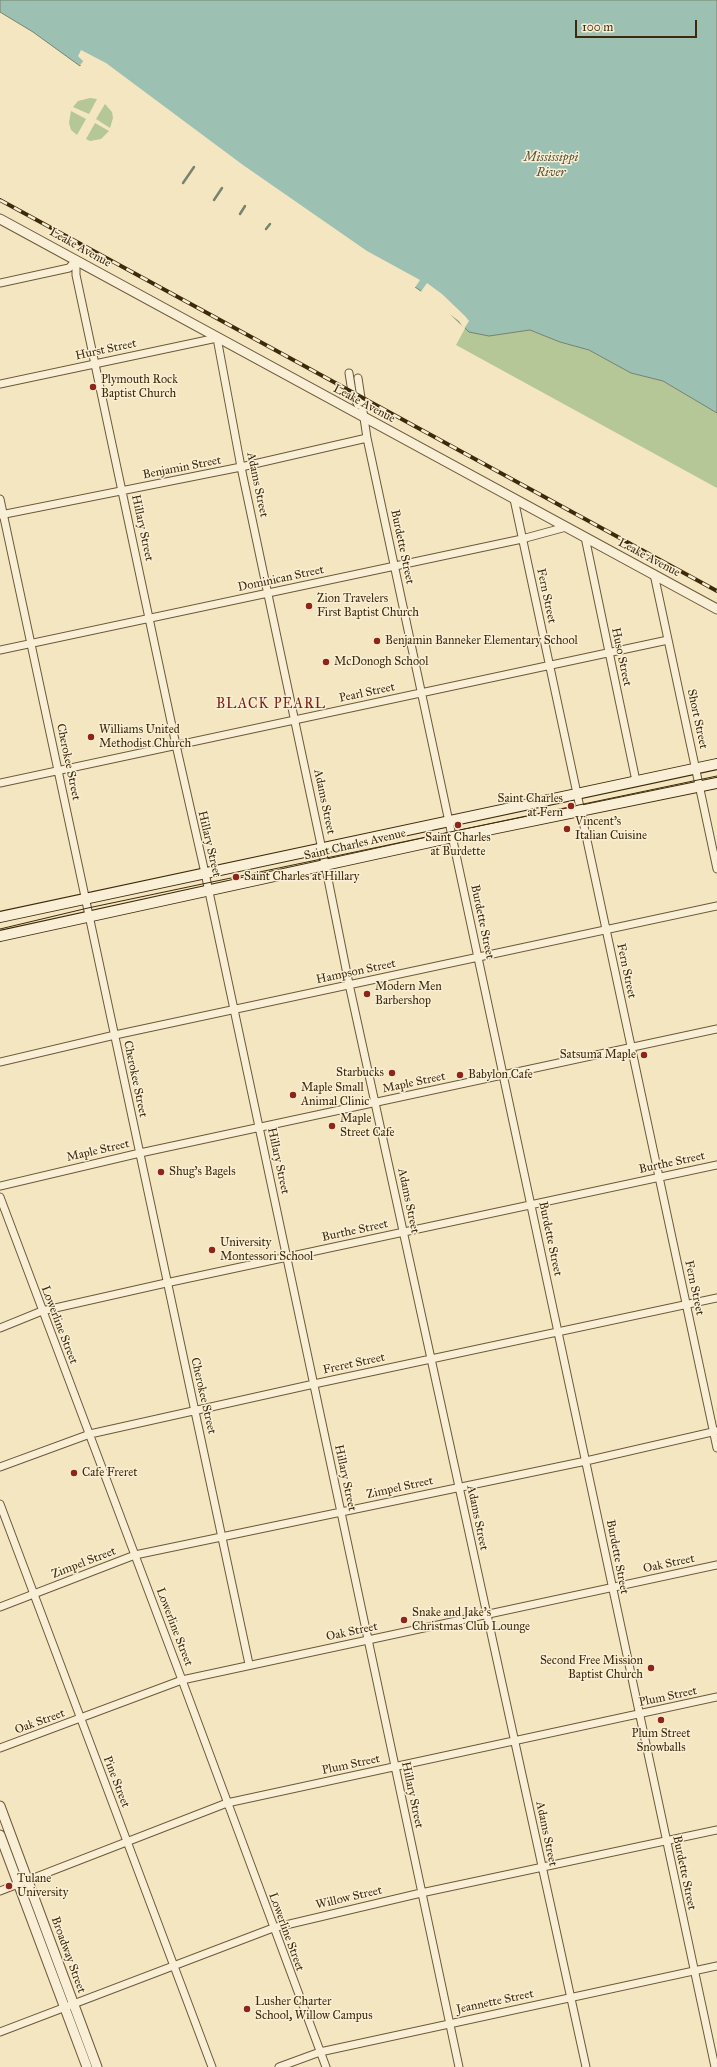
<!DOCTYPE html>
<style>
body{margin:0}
#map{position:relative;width:717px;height:2067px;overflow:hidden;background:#f4e6c0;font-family:"IM FELL Great Primer",serif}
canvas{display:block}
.scale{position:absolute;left:575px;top:20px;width:122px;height:18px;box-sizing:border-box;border:2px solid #3e2a0a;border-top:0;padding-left:5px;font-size:12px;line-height:14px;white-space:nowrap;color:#3e2a0a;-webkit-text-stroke:3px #f8efd6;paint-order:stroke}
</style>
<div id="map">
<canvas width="717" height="2067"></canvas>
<div class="scale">100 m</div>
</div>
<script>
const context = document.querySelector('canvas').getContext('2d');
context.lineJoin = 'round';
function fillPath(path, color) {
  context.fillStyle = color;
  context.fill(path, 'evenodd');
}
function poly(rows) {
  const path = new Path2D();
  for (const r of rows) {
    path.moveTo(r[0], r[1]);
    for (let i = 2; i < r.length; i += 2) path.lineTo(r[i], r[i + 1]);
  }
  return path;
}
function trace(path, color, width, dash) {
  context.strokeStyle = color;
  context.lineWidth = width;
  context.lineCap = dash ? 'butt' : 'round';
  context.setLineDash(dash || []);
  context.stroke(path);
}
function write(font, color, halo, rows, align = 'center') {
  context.font = font + ' "IM FELL Great Primer",serif';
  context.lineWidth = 3;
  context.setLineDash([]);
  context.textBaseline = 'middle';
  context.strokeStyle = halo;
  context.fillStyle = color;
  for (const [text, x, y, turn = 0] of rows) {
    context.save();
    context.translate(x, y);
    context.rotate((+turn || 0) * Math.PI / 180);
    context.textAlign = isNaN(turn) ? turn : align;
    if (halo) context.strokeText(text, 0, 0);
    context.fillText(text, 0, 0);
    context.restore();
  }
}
fillPath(poly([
 [90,98,97,99,89,114,73,107,78,101],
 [105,104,112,112,113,118,110,128,96,119],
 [71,111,86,119,77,135,71,130,69,123],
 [95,123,109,131,101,139,90,141,86,139],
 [525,315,648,372,717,411,717,488,456,345,469,321]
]), '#b5c697');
const water = poly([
 [0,0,717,0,717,413,663,381,631,373,589,350,560,342,530,330,489,336,469,332,441,305,85,58,80,66,33,32,0,12,0,0]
]);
fillPath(water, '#9cc0b2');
trace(water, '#76846f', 1);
fillPath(poly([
 [81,50,106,63,243,165,367,251,420,280,414,289,343,249,86,60,82,66,80,65,83,61,78,56],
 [427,283,442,294,465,316,469,321,464,329,459,321,420,293]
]), '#f4e6c0');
trace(poly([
 [183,183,194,167],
 [214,200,222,188],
 [240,214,245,206],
 [266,229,270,224]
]), '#76846f', 2.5);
const minor = poly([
 [76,260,76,275,176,745,205,873,459,2067],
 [0,283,69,268,76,260],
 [349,373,352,392,358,405],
 [358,378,367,438,715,2067],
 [0,384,217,338,241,467,324,859,349,984,586,2067],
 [0,499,249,1664],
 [514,499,717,1448],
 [0,515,241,467,367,438],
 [585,537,636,781],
 [654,574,717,869],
 [0,650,522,539,566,527],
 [0,783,668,640],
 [0,1062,115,1035,717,906],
 [0,1186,140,1153,717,1029],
 [0,1197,182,1680,326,2067],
 [0,1328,42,1311,166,1283,717,1165],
 [0,1467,90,1434,314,1384,717,1298],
 [0,1504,212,2067],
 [0,1607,135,1555,586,1461,717,1431],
 [0,1748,182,1680,717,1565],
 [0,1891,227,1803,717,1697],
 [0,2032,273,1928,421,1893,717,1830],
 [279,2067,320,2052,717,1966]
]);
const tertiary = poly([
 [0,219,717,609],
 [0,1806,97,2067],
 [0,1835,87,2067]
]);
const secondary = poly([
 [0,917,717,764],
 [0,936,453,837,717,783]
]);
trace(minor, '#6c5938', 9);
trace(tertiary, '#6c5938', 11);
trace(secondary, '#3e2a0a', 12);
trace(minor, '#f8efd6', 7);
trace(tertiary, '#f8efd6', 9);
trace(secondary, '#f8efd6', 10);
trace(poly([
 [0,929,88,908,717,776]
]), '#3e2a0a', 1);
const rail = poly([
 [0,200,717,591]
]);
trace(rail, '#3e2a0a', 4);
trace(rail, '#f8efd6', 2.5, [8]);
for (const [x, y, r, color] of [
 [93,387,4,"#8f2418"],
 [309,606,4,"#8f2418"],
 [377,641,4,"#8f2418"],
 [326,662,4,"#8f2418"],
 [91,737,4,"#8f2418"],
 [571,806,4,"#8f2418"],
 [458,825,4,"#8f2418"],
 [567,829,4,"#8f2418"],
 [236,877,4,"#8f2418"],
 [367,994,4,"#8f2418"],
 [644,1055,4,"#8f2418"],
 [392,1073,4,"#8f2418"],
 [460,1075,4,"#8f2418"],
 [293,1095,4,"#8f2418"],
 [332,1126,4,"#8f2418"],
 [161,1172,4,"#8f2418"],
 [212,1250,4,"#8f2418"],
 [74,1473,4,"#8f2418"],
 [404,1620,4,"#8f2418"],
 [651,1668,4,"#8f2418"],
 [661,1720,4,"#8f2418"],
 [9,1886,4,"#8f2418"],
 [247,2009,4,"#8f2418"]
]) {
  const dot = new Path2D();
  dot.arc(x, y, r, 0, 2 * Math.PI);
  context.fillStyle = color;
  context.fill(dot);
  trace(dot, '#f8efd6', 1.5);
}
write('12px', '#3e2a0a', '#f8efd6', [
 ["Leake Avenue",80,248,29],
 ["Hurst Street",106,350,-12],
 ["Leake Avenue",364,404,28],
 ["Benjamin Street",182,468,-11],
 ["Adams Street",257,485,78],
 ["Hillary Street",142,528,78],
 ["Burdette Street",402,547,78],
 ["Leake Avenue",649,558,28],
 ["Dominican Street",281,579,-12],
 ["Fern Street",546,596,78],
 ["Huso Street",621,657,78],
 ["Pearl Street",367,693,-12],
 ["Short Street",697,719,78],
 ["Cherokee Street",68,762,78],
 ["Adams Street",324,802,78],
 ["Hillary Street",209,844,77],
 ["Saint Charles Avenue",355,845,-13],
 ["Burdette Street",482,922,78],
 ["Fern Street",626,971,78],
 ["Hampson Street",356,972,-12],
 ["Cherokee Street",135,1079,78],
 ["Maple Street",414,1083,-12],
 ["Maple Street",98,1151,-13],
 ["Hillary Street",278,1161,78],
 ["Burthe Street",672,1163,-12],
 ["Adams Street",408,1201,78],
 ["Burthe Street",355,1231,-12],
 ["Burdette Street",550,1239,78],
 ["Fern Street",694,1288,78],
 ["Lowerline Street",59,1325,69],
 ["Freret Street",354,1364,-12],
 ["Cherokee Street",203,1396,77],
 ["Hillary Street",345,1478,78],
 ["Zimpel Street",400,1488,-12],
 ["Adams Street",477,1518,78],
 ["Burdette Street",617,1557,79],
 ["Zimpel Street",84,1563,-21],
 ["Oak Street",669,1564,-12],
 ["Lowerline Street",174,1627,69],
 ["Oak Street",352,1632,-12],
 ["Plum Street",668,1697,-12],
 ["Oak Street",40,1722,-20],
 ["Plum Street",351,1765,-12],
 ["Pine Street",116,1782,69],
 ["Hillary Street",412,1795,78],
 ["Adams Street",546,1834,78],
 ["Burdette Street",684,1873,78],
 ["Willow Street",349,1898,-13],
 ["Lowerline Street",286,1932,70],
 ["Broadway Street",68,1955,70],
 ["Jeannette Street",495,2002,-12]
]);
write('12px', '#3e2a0a', '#f8efd6', [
 ["Plymouth Rock",101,380],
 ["Baptist Church",101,394],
 ["Zion Travelers",317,599],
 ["First Baptist Church",317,613],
 ["Benjamin Banneker Elementary School",385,641],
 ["McDonogh School",334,662],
 ["Williams United",99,730],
 ["Methodist Church",99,744],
 ["Saint Charles",563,799,"right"],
 ["at Fern",563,813,"right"],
 ["Vincent's",575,822],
 ["Italian Cuisine",575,836],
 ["Saint Charles",458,838,"center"],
 ["at Burdette",458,852,"center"],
 ["Saint Charles at Hillary",244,877],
 ["Modern Men",375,987],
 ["Barbershop",375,1001],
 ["Satsuma Maple",636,1055,"right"],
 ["Starbucks",384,1073,"right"],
 ["Babylon Cafe",468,1075],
 ["Maple Small",301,1088],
 ["Animal Clinic",301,1102],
 ["Maple",340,1119],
 ["Street Cafe",340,1133],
 ["Shug's Bagels",169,1172],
 ["University",220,1243],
 ["Montessori School",220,1257],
 ["Cafe Freret",82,1473],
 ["Snake and Jake's",412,1613],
 ["Christmas Club Lounge",412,1627],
 ["Second Free Mission",643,1661,"right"],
 ["Baptist Church",643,1675,"right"],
 ["Plum Street",661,1734,"center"],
 ["Snowballs",661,1748,"center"],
 ["Tulane",17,1879],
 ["University",17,1893],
 ["Lusher Charter",255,2002],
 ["School, Willow Campus",255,2016]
], 'left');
write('italic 13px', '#565034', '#f8efd6', [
 ["Mississippi",551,158],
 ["River",551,173]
]);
context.letterSpacing = '1px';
write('14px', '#7a1f14', '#f8efd6', [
 ["BLACK PEARL",271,705]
]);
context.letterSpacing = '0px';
</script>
